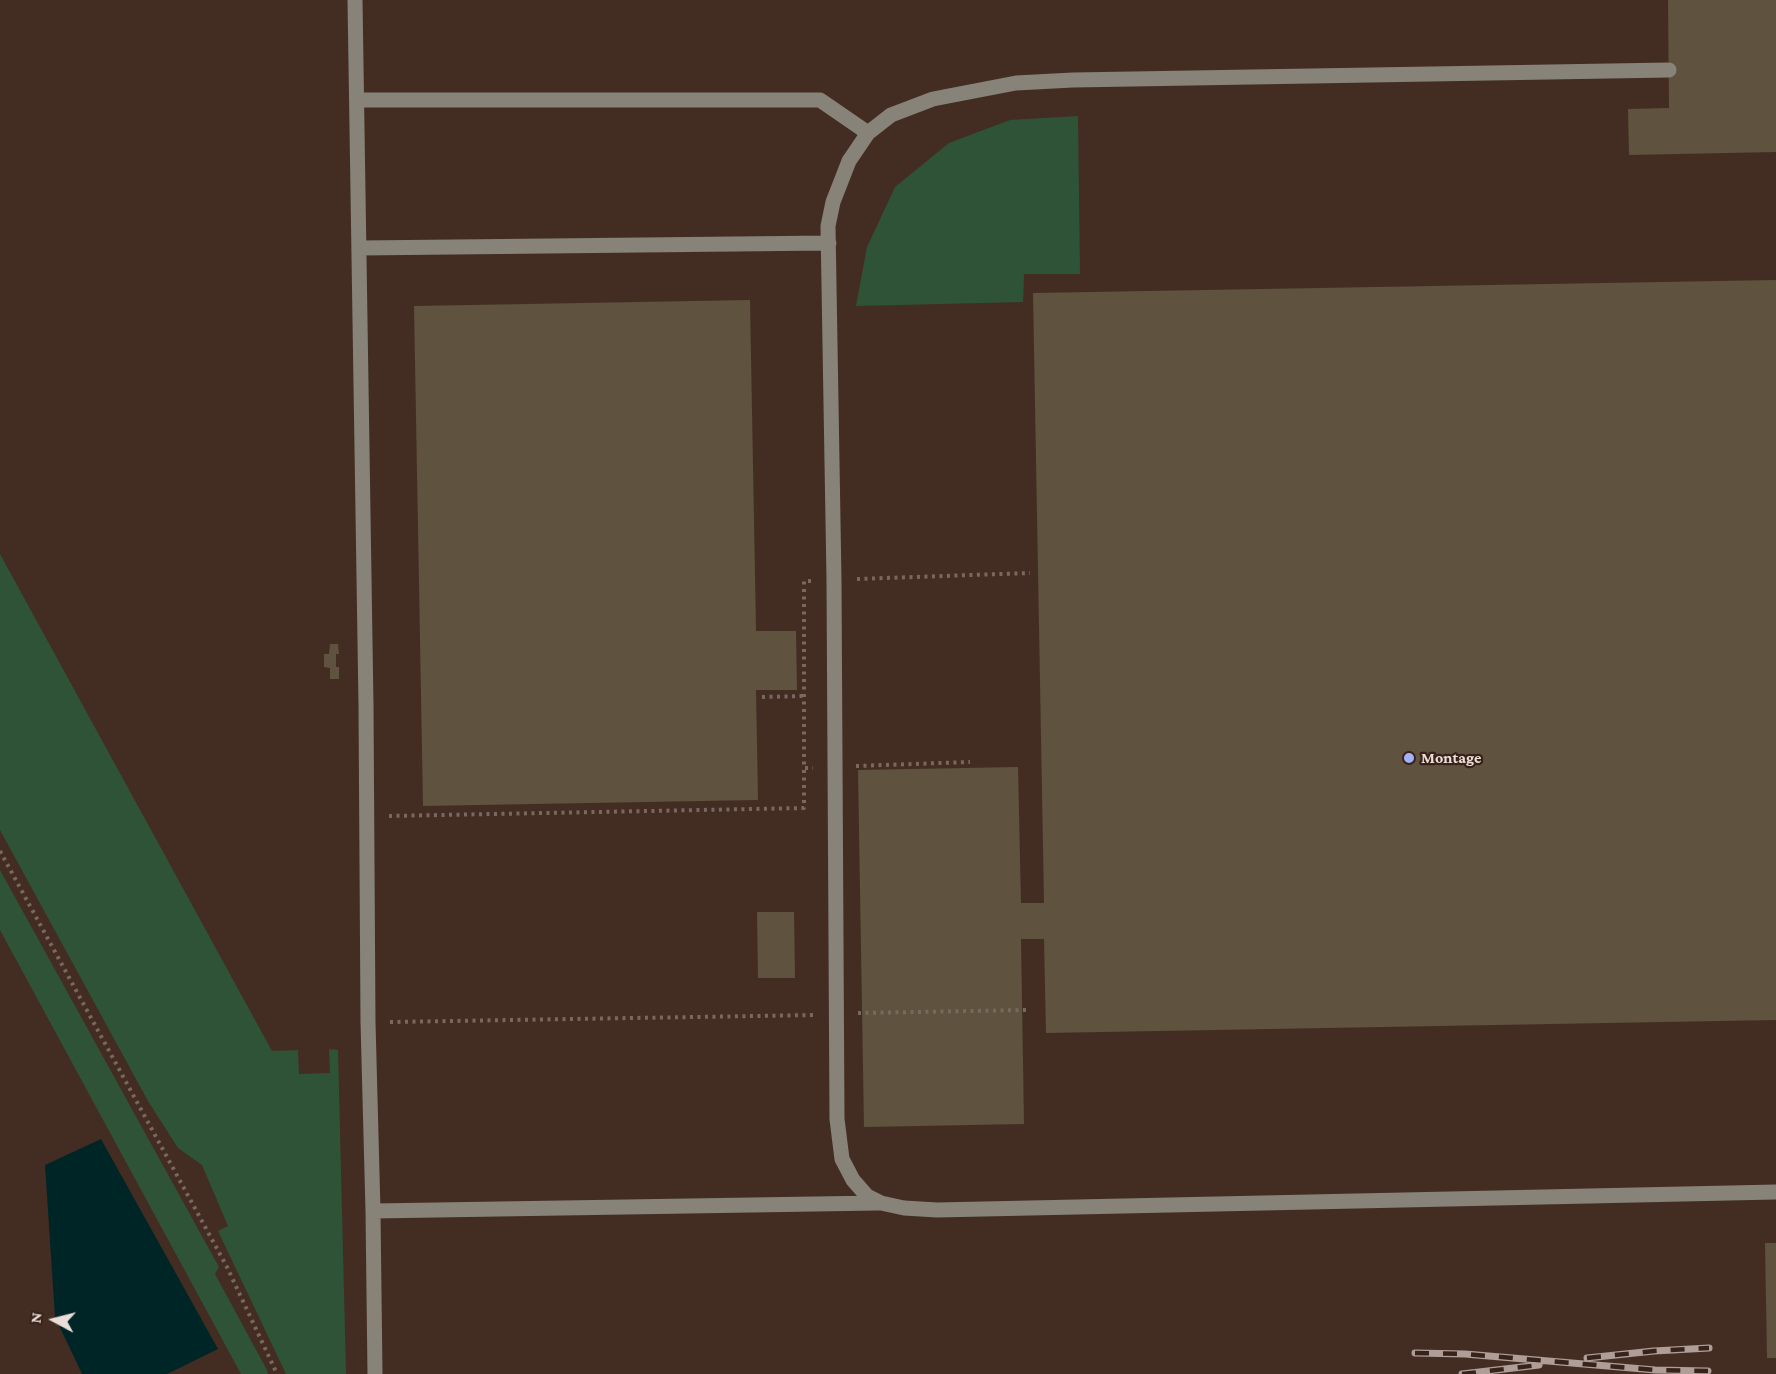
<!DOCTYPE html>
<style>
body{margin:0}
#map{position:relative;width:1776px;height:1374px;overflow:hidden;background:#432d23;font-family:"Crimson Pro",serif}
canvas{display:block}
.north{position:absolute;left:24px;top:1290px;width:60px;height:60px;-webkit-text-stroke:4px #38231a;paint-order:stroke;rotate:277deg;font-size:16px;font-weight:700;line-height:24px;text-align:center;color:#ebddd7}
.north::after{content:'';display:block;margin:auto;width:21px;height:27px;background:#ebddd7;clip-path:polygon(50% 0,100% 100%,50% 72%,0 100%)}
</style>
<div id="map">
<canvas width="1776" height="1374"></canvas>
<div class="north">N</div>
</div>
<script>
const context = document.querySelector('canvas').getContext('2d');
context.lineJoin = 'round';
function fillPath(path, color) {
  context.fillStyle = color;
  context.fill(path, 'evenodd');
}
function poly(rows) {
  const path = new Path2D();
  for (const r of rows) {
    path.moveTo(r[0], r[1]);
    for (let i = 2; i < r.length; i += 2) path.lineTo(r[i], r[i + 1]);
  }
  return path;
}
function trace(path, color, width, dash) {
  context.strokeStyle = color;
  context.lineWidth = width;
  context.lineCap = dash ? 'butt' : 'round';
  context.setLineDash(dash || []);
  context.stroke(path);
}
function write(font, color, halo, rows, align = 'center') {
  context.font = font + ' "Crimson Pro",serif';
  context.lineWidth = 4.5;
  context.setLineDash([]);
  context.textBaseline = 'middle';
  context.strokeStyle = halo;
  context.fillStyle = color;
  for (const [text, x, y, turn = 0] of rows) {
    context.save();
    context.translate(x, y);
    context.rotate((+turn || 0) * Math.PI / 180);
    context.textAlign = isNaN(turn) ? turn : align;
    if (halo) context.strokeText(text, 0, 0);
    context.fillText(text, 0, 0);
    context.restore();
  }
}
fillPath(poly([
 [1078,116,1080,274,1024,274,1023,302,856,306,867,247,895,187,949,143,1010,120],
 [0,554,272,1051,298,1050,299,1074,330,1073,329,1049,338,1050,346,1374,286,1374,218,1231,228,1226,202,1165,178,1148,148,1101,0,830],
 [0,870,219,1267,215,1274,267,1370,268,1374,241,1374,0,930]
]), '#2f5337');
fillPath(poly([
 [101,1139,218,1349,167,1374,82,1374,55,1317,45,1165]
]), '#002526');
fillPath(poly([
 [1668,0,1776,0,1776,152,1629,155,1628,109,1669,108],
 [1776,280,1776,1020,1046,1033,1044,939,1021,939,1024,1124,864,1127,858,770,1018,767,1021,903,1044,903,1033,293],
 [750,300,756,631,796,631,797,690,756,690,758,800,423,806,414,306],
 [330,644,338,644,339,654,336,654,336,667,339,667,339,679,330,679,330,668,324,667,324,654,329,654],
 [757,912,794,912,795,978,758,978],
 [1765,1243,1776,1243,1776,1358,1767,1358]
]), '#5f523e');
trace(poly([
 [857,579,1030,573],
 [811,581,804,581,804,768,813,768],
 [762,697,804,696],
 [856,766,970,762],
 [389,816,804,808,804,768],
 [0,851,227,1267,277,1374],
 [858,1013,1029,1010],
 [390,1022,815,1015]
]), '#7a675e', 4, [3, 4.5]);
trace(poly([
 [355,0,366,705,368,1022,373,1211,375,1374],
 [1669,70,1073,80,1016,83,933,99,891,115,868,133,849,161,833,202,828,226,834,580,837,1119,842,1159,853,1180,867,1196,881,1203,904,1208,937,1210,1776,1192],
 [357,100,820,100,868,133],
 [360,248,829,243],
 [373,1211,878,1203]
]), '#878378', 15);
const rail = poly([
 [1415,1353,1465,1354,1655,1370,1708,1371],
 [1587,1358,1654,1351,1709,1348],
 [1462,1374,1539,1365]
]);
trace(rail, '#af9e97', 7);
trace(rail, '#38231a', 4.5, [14]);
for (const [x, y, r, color] of [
 [1409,758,6,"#a4b1fc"]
]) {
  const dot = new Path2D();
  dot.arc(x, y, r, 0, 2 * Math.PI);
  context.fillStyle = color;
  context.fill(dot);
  trace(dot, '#38231a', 2);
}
write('bold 16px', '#ebddd7', '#38231a', [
 ["Montage",1421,758]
], 'left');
</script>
